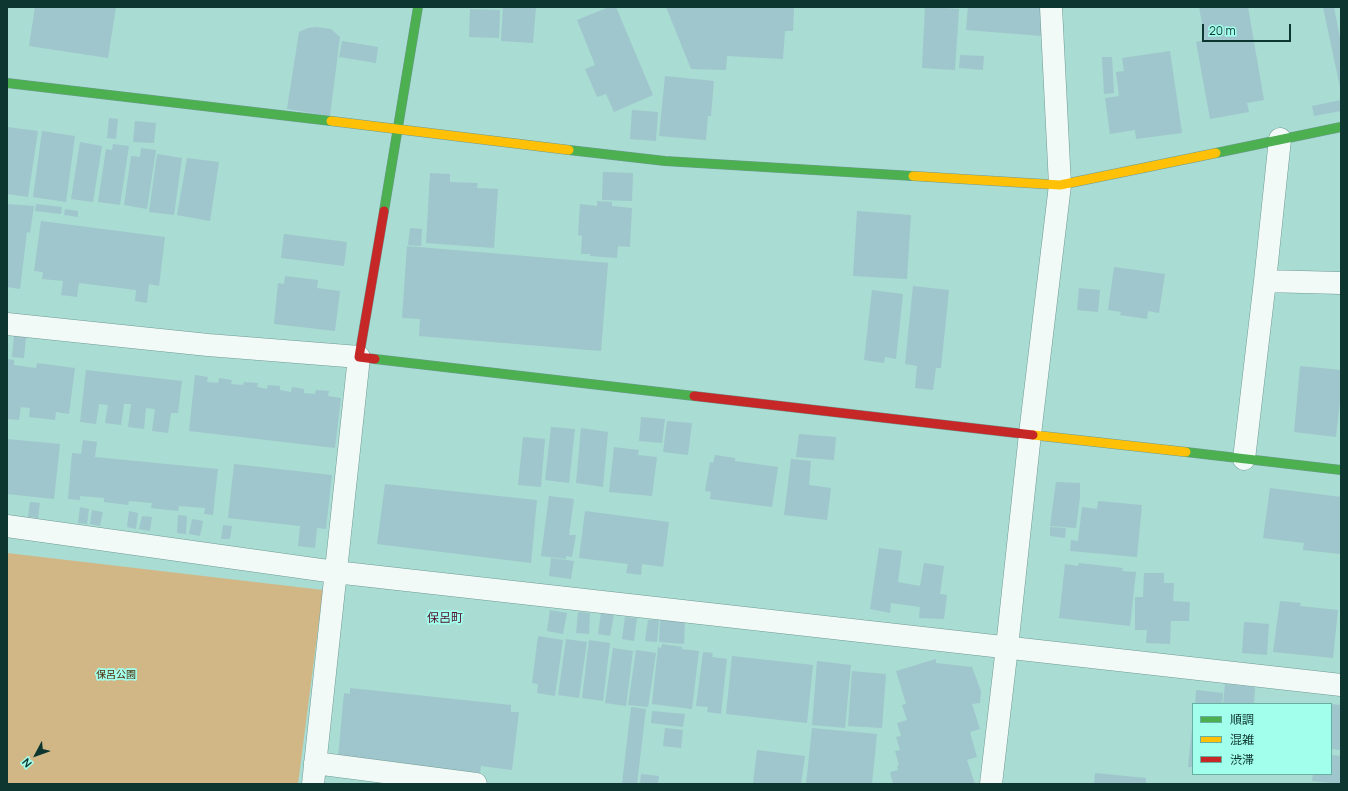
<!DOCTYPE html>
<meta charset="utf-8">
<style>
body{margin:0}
#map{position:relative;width:1348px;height:791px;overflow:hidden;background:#a9dcd2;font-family:Manrope,"Noto Sans JP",sans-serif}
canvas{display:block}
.frame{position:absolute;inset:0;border:8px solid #0e3630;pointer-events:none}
.legend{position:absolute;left:1192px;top:703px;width:140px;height:72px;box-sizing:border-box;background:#a2ffec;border:1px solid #67afa1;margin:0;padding:5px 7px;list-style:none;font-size:12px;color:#0e3630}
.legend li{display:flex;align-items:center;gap:8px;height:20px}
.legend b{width:20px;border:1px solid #67afa1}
.north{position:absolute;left:16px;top:735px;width:40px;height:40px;-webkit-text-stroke:3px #a2ffec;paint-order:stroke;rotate:229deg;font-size:11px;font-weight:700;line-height:16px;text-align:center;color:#0e3630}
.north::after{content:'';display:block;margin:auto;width:14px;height:18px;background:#0e3630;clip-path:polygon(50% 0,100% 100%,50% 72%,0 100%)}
.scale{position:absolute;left:1202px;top:24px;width:89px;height:18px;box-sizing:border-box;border:2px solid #0e3630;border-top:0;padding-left:5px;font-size:12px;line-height:14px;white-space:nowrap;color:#0e3630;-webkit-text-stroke:3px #a2ffec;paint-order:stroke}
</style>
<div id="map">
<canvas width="1348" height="791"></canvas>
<div class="frame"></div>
<ul class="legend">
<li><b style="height:5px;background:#4caf50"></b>順調</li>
<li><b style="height:5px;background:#ffc107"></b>混雑</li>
<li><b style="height:5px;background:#c62828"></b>渋滞</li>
</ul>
<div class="north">N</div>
<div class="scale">20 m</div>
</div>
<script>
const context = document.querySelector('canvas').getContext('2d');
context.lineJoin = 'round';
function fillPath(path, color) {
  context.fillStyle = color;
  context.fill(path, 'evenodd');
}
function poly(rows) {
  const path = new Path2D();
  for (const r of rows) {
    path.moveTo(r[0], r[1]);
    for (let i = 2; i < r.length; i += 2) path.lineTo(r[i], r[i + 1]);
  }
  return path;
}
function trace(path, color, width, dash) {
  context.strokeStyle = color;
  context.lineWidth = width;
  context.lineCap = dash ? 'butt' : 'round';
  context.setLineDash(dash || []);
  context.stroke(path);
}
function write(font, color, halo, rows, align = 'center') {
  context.font = font + ' Manrope,"Noto Sans JP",sans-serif';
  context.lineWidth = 3.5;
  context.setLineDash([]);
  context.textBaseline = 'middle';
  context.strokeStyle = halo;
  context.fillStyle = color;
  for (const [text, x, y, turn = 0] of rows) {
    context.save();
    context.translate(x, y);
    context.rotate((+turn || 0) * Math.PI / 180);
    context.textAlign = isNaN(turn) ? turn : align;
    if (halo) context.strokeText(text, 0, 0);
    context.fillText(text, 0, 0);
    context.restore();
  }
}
fillPath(poly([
 [7,553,323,590,298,784,7,784]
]), '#d1b786');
fillPath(poly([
 [35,7,116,7,108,58,29,46],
 [503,7,536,7,533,43,501,41],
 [609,7,616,7,653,95,614,112,606,94,597,97,585,69,595,65,577,20],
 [666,7,794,7,793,31,785,31,783,59,727,56,726,70,691,69],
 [925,7,959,9,955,70,922,68],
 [968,7,1044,7,1042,36,966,30],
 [1199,7,1248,7,1264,100,1247,103,1249,112,1210,119,1196,42,1205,40],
 [1323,7,1334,7,1341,43,1341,92],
 [470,9,500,10,499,38,469,37],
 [317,27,331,29,340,37,330,116,287,109,299,32,308,28],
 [342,41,378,47,376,63,339,57],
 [1170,51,1182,133,1136,139,1135,130,1110,134,1105,98,1119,96,1116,72,1124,71,1122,58],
 [960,55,984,56,983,70,959,68],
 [1102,57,1112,57,1114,93,1104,94],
 [665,76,714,81,711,116,708,116,706,140,659,136],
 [1341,100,1341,111,1314,116,1312,106],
 [632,110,658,112,656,141,630,139],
 [109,118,118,119,116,139,107,138],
 [135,121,156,123,154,143,133,142],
 [7,127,38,131,28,197,7,194],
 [42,131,75,136,66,202,33,197],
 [80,142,102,146,93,202,71,199],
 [113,144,129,146,120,205,98,202,106,149,112,150],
 [141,148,156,150,147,209,124,205,131,156,140,157],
 [157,154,182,158,174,215,149,212],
 [187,158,219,162,210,221,177,215],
 [603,172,633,173,632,201,602,200],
 [430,173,450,174,450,182,478,183,477,188,498,189,494,248,426,243],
 [597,201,612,202,612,206,632,208,630,247,618,246,617,258,590,256,590,254,581,254,582,236,578,235,580,204,597,206],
 [7,204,34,206,30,233,27,232,20,289,7,287],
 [36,204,62,207,61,214,35,211],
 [65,209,78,211,78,217,64,215],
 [857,211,911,215,907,279,853,276],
 [41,221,165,237,159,286,149,284,147,303,135,301,136,290,79,283,77,297,61,295,63,281,42,279,43,272,34,271],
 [410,228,422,229,421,246,408,245],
 [284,234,347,242,344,266,281,258],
 [407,246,608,263,601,351,419,336,420,319,402,318],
 [1114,267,1165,274,1159,313,1148,311,1147,319,1120,315,1121,312,1108,310],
 [285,276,318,280,317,288,340,291,335,331,274,324,278,283,284,284],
 [913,286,949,290,941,368,936,368,933,390,915,388,917,366,905,364],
 [1079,288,1100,290,1098,312,1077,310],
 [872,290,903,294,896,359,885,357,884,363,864,360],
 [14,336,26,337,24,358,12,357],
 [7,359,14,360,14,365,36,368,37,363,75,368,69,414,56,412,55,420,29,417,30,408,21,407,19,420,7,419],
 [1300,366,1341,370,1341,392,1336,437,1294,432],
 [86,370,182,381,178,413,171,413,168,433,152,431,155,409,146,408,144,429,128,427,131,404,124,404,121,425,105,423,108,405,99,404,96,424,80,422],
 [195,375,208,377,207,382,218,383,219,378,232,380,231,384,243,385,244,382,258,383,257,387,267,389,268,385,280,386,280,390,291,392,292,387,304,389,304,393,315,394,316,390,329,391,328,396,341,398,335,448,189,431],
 [641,417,665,419,662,443,639,441],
 [667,421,692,423,688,455,663,452],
 [551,427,575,429,569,483,545,480],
 [581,428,608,432,603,487,576,483],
 [799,434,836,437,834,460,796,457],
 [523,437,545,439,541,487,518,485],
 [7,439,60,444,54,499,7,494],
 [83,440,97,442,95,457,218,469,213,515,204,514,205,508,179,506,178,511,151,508,152,503,129,501,128,505,104,502,104,498,80,496,80,500,68,499,72,453,81,454],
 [614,447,639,450,638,455,657,457,652,496,609,492],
 [715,455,735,458,735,461,778,467,772,507,710,499,711,492,705,491,710,462,713,463],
 [791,459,811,461,809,485,831,488,827,520,784,515],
 [234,464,332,475,326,529,317,528,315,548,298,546,300,526,228,518],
 [1056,482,1080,483,1080,497,1076,528,1050,526],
 [385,484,537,500,531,563,377,544],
 [1270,488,1341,497,1340,554,1303,550,1304,543,1263,538],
 [549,496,574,499,569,535,576,535,572,557,566,556,566,559,541,556],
 [1098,501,1142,505,1137,557,1070,551,1071,540,1078,541,1082,507,1097,509],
 [30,502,40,503,38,518,28,517],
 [80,507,89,509,87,524,78,523],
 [92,510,103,512,100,526,90,524],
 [129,511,138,513,136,529,127,527],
 [585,511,669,522,663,567,642,564,641,575,626,573,628,564,579,558],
 [178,515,187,516,186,534,177,533],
 [142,516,152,517,150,531,139,529],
 [192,519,203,521,200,536,189,534],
 [223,525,232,526,230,539,221,539],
 [1050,527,1066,528,1065,538,1050,536],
 [879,548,902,551,898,582,920,586,924,563,944,566,940,594,947,595,944,619,919,618,920,607,891,603,890,613,870,609],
 [551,558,574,561,571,579,549,576],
 [1079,563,1123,568,1122,571,1136,572,1130,626,1059,618,1065,564,1078,566],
 [1144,573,1164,573,1164,583,1174,583,1173,601,1190,602,1189,621,1171,621,1170,644,1146,643,1147,630,1135,630,1135,597,1143,597],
 [1280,601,1301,603,1300,606,1338,610,1333,658,1273,652],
 [550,610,567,613,563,634,547,631],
 [578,612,590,613,589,634,576,633],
 [601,613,614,615,610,636,598,634],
 [625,617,637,618,634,641,622,639],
 [648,620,659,620,657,642,645,641],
 [660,620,685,622,684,644,659,642],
 [1244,622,1269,624,1267,655,1242,653],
 [538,636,563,640,555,696,537,693,538,684,532,683],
 [566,639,587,642,579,698,558,695],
 [589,640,610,643,603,701,582,698],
 [662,644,682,647,682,649,699,651,692,709,652,704,658,647,661,648],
 [613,648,633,651,626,706,605,703],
 [636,650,656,653,648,707,628,705],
 [703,652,713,653,712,657,727,659,721,714,707,712,708,707,696,706],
 [732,656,813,665,807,723,726,714],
 [936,659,936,663,972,667,981,691,980,703,972,704,980,729,970,732,977,757,967,760,975,784,893,784,890,772,898,770,897,766,899,765,895,751,900,750,896,737,901,736,897,723,907,720,902,705,906,704,896,671],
 [817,661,851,665,845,728,812,725],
 [852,671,886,674,882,728,848,726],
 [1225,684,1255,687,1254,704,1223,704],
 [350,688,511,705,511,712,519,712,512,770,481,766,480,773,338,757,344,693,350,694],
 [1196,690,1223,693,1222,704,1195,704],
 [1331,704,1341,705,1341,750,1331,749],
 [631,707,646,709,637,784,622,784],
 [652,711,685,714,683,727,651,723],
 [665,728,683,730,681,748,663,746],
 [812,728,877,734,872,784,806,784],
 [1192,728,1193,728,1193,767,1188,767],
 [757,750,805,756,801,784,753,784],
 [1331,755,1341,756,1341,784,1312,781,1313,774,1331,774],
 [1095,773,1146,778,1146,784,1094,784],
 [641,774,659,776,658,784,640,784]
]), '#9fc6cc');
const street = poly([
 [1265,281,1341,283],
 [7,324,208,345,359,357,313,784],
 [1244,459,1265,281,1280,139],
 [7,526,335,572,1341,685],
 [315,763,476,784],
 [991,784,1007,647,1030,434,1060,185,1051,7]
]);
const fast = poly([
 [7,83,331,121],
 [569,150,665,161,913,176],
 [1216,153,1341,127],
 [384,211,418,7],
 [375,359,694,396],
 [1186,452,1341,470]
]);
const slow = poly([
 [331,121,569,150],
 [913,176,1060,185,1216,153],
 [1033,435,1186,452]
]);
const jam = poly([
 [375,359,359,357,384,211],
 [694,396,1033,435]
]);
trace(street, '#6f9a93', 23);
trace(fast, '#6f9a93', 10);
trace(slow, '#6f9a93', 10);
trace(jam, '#6f9a93', 10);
trace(street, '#f2faf8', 22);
trace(fast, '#4caf50', 9);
trace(slow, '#ffc107', 9);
trace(jam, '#c62828', 9);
write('10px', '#4f2b07', '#a2ffec', [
 ["保呂公園",116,675]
]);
write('12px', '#53102c', '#a2ffec', [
 ["保呂町",445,619]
]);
</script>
